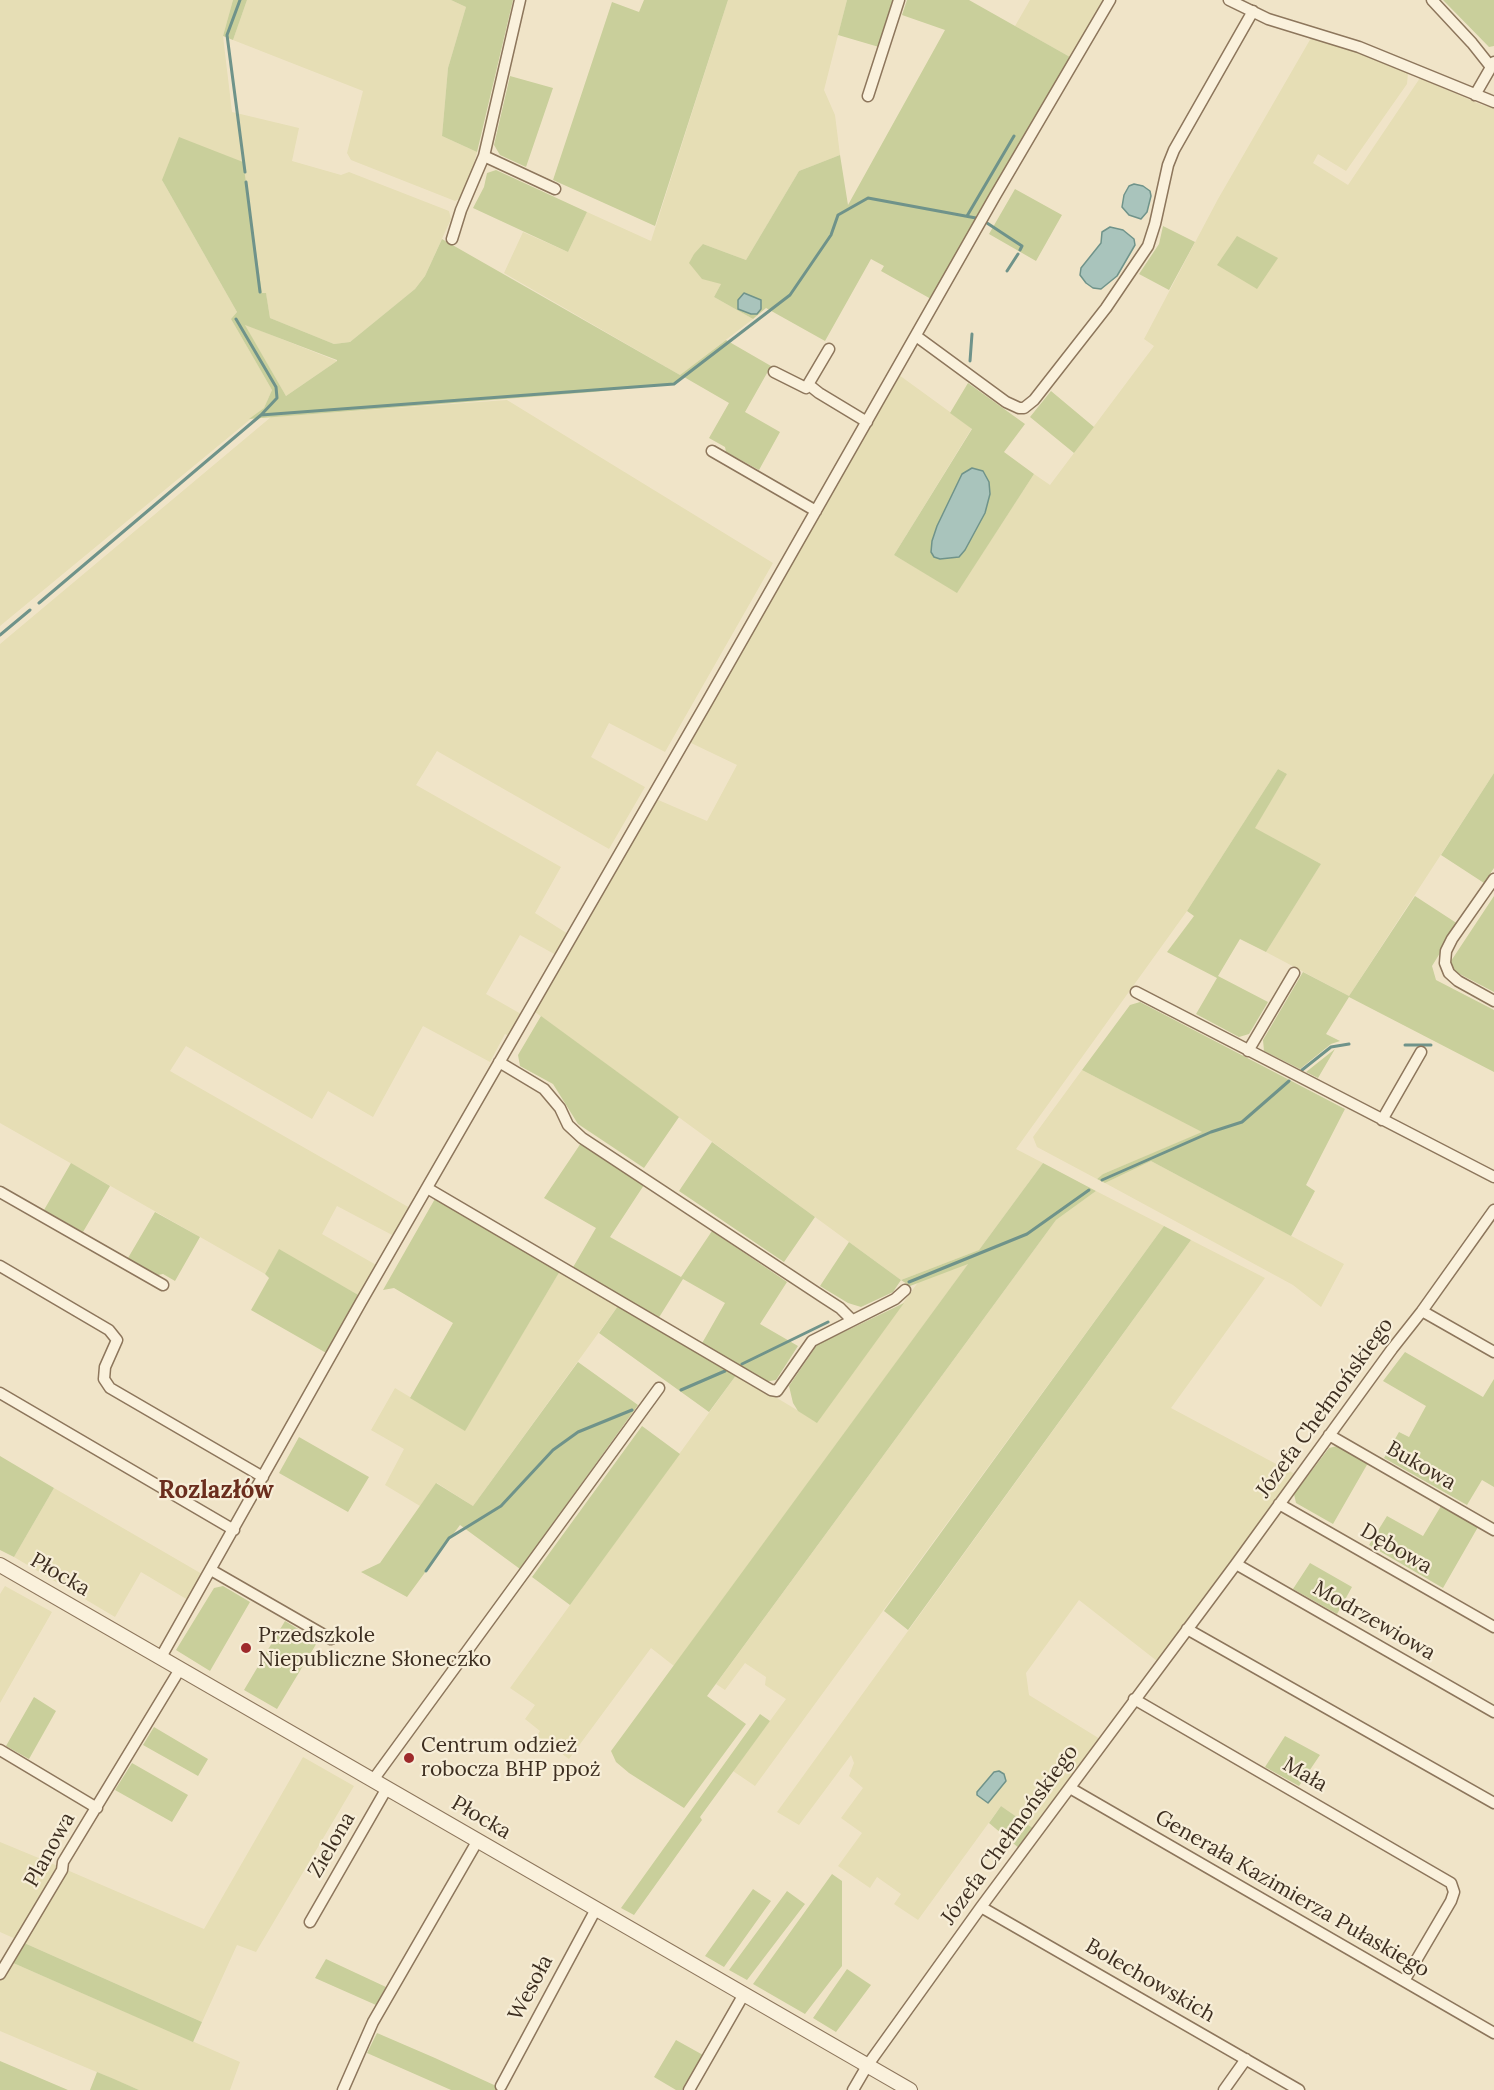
<!DOCTYPE html>
<meta charset="utf-8">
<style>
body{margin:0}
canvas{display:block;background:#f0e4c8}
</style>
<canvas width="1494" height="2090"></canvas>
<script>
const context = document.querySelector('canvas').getContext('2d');
context.lineJoin = 'round';
function fillPath(path, color) {
  context.fillStyle = color;
  context.fill(path, 'evenodd');
}
function poly(rows) {
  const path = new Path2D();
  for (const r of rows) {
    path.moveTo(r[0], r[1]);
    for (let i = 2; i < r.length; i += 2) path.lineTo(r[i], r[i + 1]);
  }
  return path;
}
function trace(path, color, width, dash) {
  context.strokeStyle = color;
  context.lineWidth = width;
  context.lineCap = dash ? 'butt' : 'round';
  context.setLineDash(dash || []);
  context.stroke(path);
}
function write(font, color, halo, rows, align = 'center') {
  context.font = font + ' Lora,serif';
  context.lineWidth = 4.5;
  context.setLineDash([]);
  context.textBaseline = 'middle';
  context.strokeStyle = halo;
  context.fillStyle = color;
  for (const [text, x, y, turn = 0] of rows) {
    context.save();
    context.translate(x, y);
    context.rotate((+turn || 0) * Math.PI / 180);
    context.textAlign = isNaN(turn) ? turn : align;
    if (halo) context.strokeText(text, 0, 0);
    context.fillText(text, 0, 0);
    context.restore();
  }
}
fillPath(poly([
 [0,0,233,0,223,36,232,112,299,128,292,161,341,175,349,172,449,211,451,219,425,276,415,289,350,342,334,344,270,318,266,294,262,293,162,180,237,312,231,319,272,390,264,408,0,626],
 [247,0,451,0,466,7,448,68,442,136,477,152,472,171,459,199,455,201,351,160,347,153,363,91,233,40],
 [728,0,847,0,824,90,835,115,840,155,799,171,746,260,703,244,721,284,714,297,753,319,680,375,504,273,523,232,568,252,587,212,651,241],
 [1030,0,1103,0,1070,57,1015,26],
 [1311,38,1352,50,1408,73,1407,84,1346,171,1318,154,1313,163,1348,185,1420,78,1482,105,1494,108,1494,773,1349,996,1266,952,1321,864,1254,828,1287,774,1278,769,1187,911,1016,1149,1043,1163,979,1250,901,1280,535,1012,656,799,707,821,737,765,689,742,899,375,972,428,894,555,957,592,1034,474,1050,485,1154,346,1144,339,1218,199],
 [244,324,274,336,337,361,286,396],
 [507,400,773,563,665,752,609,723,591,757,645,787,609,849,437,751,416,785,561,867,535,913,568,934,556,955,520,935,486,994,521,1014,509,1036,505,1034,490,1062,423,1026,373,1117,328,1091,312,1119,186,1046,170,1071,410,1208,394,1236,337,1206,322,1234,378,1266,360,1296,279,1250,265,1274,0,1123,0,644,271,417],
 [1082,1070,1203,1132,1103,1174,1097,1179,1037,1147,1033,1137],
 [1151,1161,1344,1264,1321,1307,1293,1285,1105,1183],
 [1096,1191,1164,1226,755,1786,733,1771,786,1699,765,1685,766,1677,745,1663,725,1690,716,1684,1056,1220],
 [1191,1240,1265,1278,1171,1408,1295,1474,1157,1661,1079,1600,1026,1673,1029,1695,1100,1739,1034,1829,1001,1806,918,1920,894,1904,901,1894,877,1877,870,1888,838,1866,862,1833,841,1818,863,1788,849,1776,854,1763,851,1755,799,1825,777,1812],
 [969,1263,674,1666,651,1648,569,1759,537,1736,540,1731,525,1719,535,1705,510,1688,737,1374,817,1422,919,1281],
 [560,1271,618,1306,473,1506,437,1483,420,1506,385,1485,404,1449,371,1430,395,1388,465,1430],
 [54,1488,202,1574,188,1600,141,1572,115,1617,14,1557],
 [5,1586,52,1612,0,1703,0,1594],
 [303,1757,354,1786,256,1952,237,1945,202,2022,22,1942,67,1870,204,1929],
 [0,1842,58,1866,18,1940,0,1932],
 [11,1962,240,2062,230,2090,139,2090,0,2031,0,1980]
]), '#e6deb5');
fillPath(poly([
 [233,0,247,0,233,40,223,36],
 [451,0,513,0,477,152,442,136,448,68,466,7],
 [644,0,728,0,655,226,553,180,612,2,639,12],
 [847,0,893,0,879,47,838,35],
 [907,0,969,0,1070,57,931,299,881,271,884,266,871,259,825,341,766,308,753,319,714,297,721,284,702,279,689,263,694,254,703,244,746,260,799,171,840,155,848,205,945,30,902,15],
 [1443,0,1494,0,1494,46,1489,47],
 [510,76,553,88,526,167,500,155,494,145],
 [179,137,243,162,262,293,266,293,270,318,334,344,350,342,415,289,425,276,442,239,680,375,726,340,771,366,745,412,780,432,759,470,726,452,725,447,709,438,729,403,684,377,674,384,593,392,249,419,264,408,272,390,231,319,237,312,162,180],
 [245,325,337,360,337,361,286,396],
 [496,170,587,212,568,252,473,208,484,187,487,173],
 [1015,189,1062,215,1036,261,989,234],
 [1163,226,1195,242,1169,290,1139,274,1159,244],
 [1237,236,1278,258,1257,289,1217,265],
 [968,383,1025,424,1004,452,1034,474,957,593,894,555,972,429,950,413],
 [1051,391,1094,427,1074,453,1030,417],
 [1278,769,1287,774,1255,828,1321,864,1266,952,1240,939,1218,976,1268,1002,1249,1034,1239,1037,1196,1014,1217,978,1167,952,1194,916,1187,911],
 [1494,773,1494,868,1484,883,1441,855],
 [1415,896,1458,924,1432,966,1436,980,1494,1010,1494,1072,1349,997,1326,1034,1340,1041,1331,1044,1300,1069,1264,1051,1263,1040,1303,972,1349,996],
 [1494,896,1494,992,1454,971,1451,961],
 [1140,1002,1345,1109,1306,1185,1315,1191,1291,1236,1151,1161,1105,1183,1097,1179,1103,1174,1202,1132,1082,1070,1130,1005],
 [541,1016,679,1117,644,1168,578,1124,553,1084,520,1066,518,1055],
 [1335,1049,1318,1078,1306,1072],
 [712,1142,815,1217,784,1262,679,1191],
 [581,1143,644,1185,610,1237,681,1277,712,1231,787,1282,760,1324,798,1346,776,1380,764,1382,701,1345,725,1303,683,1279,658,1319,572,1269,596,1228,544,1198],
 [71,1163,110,1186,83,1232,44,1210],
 [1043,1163,1096,1191,1056,1220,707,1696,746,1724,684,1808,629,1773,616,1762,611,1751,968,1264,910,1286,901,1280,893,1292,861,1307,848,1303,820,1286,849,1242,901,1280,979,1250],
 [436,1197,560,1271,465,1431,410,1398,453,1323,394,1288,383,1290],
 [155,1212,200,1237,175,1281,163,1274,158,1275,128,1258],
 [1164,1226,1191,1240,908,1630,884,1611],
 [279,1249,360,1296,328,1354,251,1310,269,1278,265,1274],
 [904,1303,817,1423,798,1411,793,1403,789,1386,817,1345],
 [618,1306,737,1374,709,1412,599,1333],
 [1405,1352,1483,1397,1494,1379,1494,1487,1482,1480,1467,1505,1384,1458,1399,1432,1409,1437,1426,1406,1383,1381],
 [578,1362,638,1405,520,1569,460,1525,407,1597,361,1572,380,1563,436,1483,473,1506],
 [642,1426,680,1454,570,1605,532,1577],
 [299,1437,369,1477,348,1512,279,1473],
 [1337,1446,1368,1463,1333,1524,1296,1503,1294,1494,1329,1448],
 [0,1456,54,1488,14,1557,0,1550],
 [1441,1506,1478,1527,1443,1588,1369,1545,1387,1516,1423,1536],
 [1310,1563,1352,1587,1337,1614,1293,1589],
 [223,1586,250,1602,210,1671,176,1650,214,1588],
 [285,1621,318,1641,277,1709,244,1690],
 [34,1697,56,1711,29,1759,6,1746],
 [760,1714,770,1721,700,1817,702,1820,694,1831,634,1915,621,1908],
 [154,1727,208,1759,198,1776,143,1745],
 [1285,1736,1320,1755,1299,1786,1265,1767],
 [132,1763,188,1795,172,1822,115,1790],
 [1001,1806,1034,1829,1020,1849,989,1823],
 [832,1874,842,1881,842,1966,805,2014,753,1984],
 [753,1889,771,1901,724,1967,705,1956],
 [787,1891,805,1904,747,1980,729,1970],
 [22,1942,202,2022,193,2042,11,1962],
 [326,1959,386,1987,376,2005,315,1978],
 [847,1969,871,1985,836,2032,813,2018],
 [377,2033,435,2058,505,2090,451,2090,367,2053],
 [676,2040,703,2055,682,2090,676,2090,654,2077],
 [0,2061,68,2090,0,2090],
 [97,2072,114,2079,139,2090,90,2090]
]), '#c9cf9b');
const water = poly([
 [1134,184,1143,186,1150,191,1151,196,1147,212,1141,219,1129,215,1122,207,1124,195,1129,186,1134,184],
 [1110,227,1123,230,1134,239,1135,245,1117,276,1101,289,1093,288,1086,283,1080,275,1081,268,1101,243,1102,232,1110,227],
 [744,293,761,300,761,309,757,314,751,314,738,309,738,300,744,293],
 [972,468,983,471,989,482,990,494,985,513,965,550,959,557,940,559,934,557,931,552,932,541,937,526,962,474,972,468],
 [999,1771,1004,1774,1006,1781,988,1803,977,1795,977,1792,994,1772,999,1771]
]);
fillPath(water, '#a9c4bc');
trace(water, '#6f938a', 1.5);
trace(poly([
 [240,0,227,35,245,172],
 [246,182,260,292],
 [967,216,1014,136],
 [987,223,1022,246,1020,250],
 [1007,271,1018,254],
 [970,361,972,334],
 [261,415,674,384,790,295,831,235,838,215,868,198,976,218],
 [39,603,261,415,277,398,276,387,236,319],
 [0,635,30,610],
 [1405,1045,1431,1045],
 [1302,1070,1331,1047,1349,1044],
 [1102,1180,1211,1132,1242,1122,1289,1081],
 [909,1282,1027,1234,1089,1190],
 [742,1364,828,1322],
 [681,1390,725,1371],
 [426,1571,449,1538,501,1506,553,1450,578,1432,632,1410]
]), '#6f938a', 3);
const minor = poly([
 [1229,0,1268,19,1359,47,1494,102],
 [1432,0,1472,43,1491,67],
 [1475,95,1494,62],
 [868,96,899,0],
 [484,156,555,189],
 [452,239,461,210,484,156,520,0],
 [916,336,1006,402,1019,408,1024,408,1034,400,1106,308,1148,246,1155,224,1168,165,1174,150,1253,11],
 [774,372,806,388,829,349],
 [809,385,819,393,867,422],
 [712,451,816,511],
 [1494,879,1452,939,1446,951,1445,963,1449,973,1458,981,1494,1001],
 [1136,992,1494,1177],
 [1248,1051,1294,973],
 [499,1062,544,1089,560,1108,568,1125,582,1138,823,1297,840,1308,852,1320],
 [1382,1120,1421,1052],
 [427,1188,771,1390,777,1391,812,1341,895,1299,905,1290],
 [0,1192,163,1285],
 [0,1266,109,1330,117,1340,105,1367,104,1379,110,1388,263,1477],
 [1422,1311,1494,1352],
 [0,1393,234,1530],
 [1329,1435,1494,1530],
 [1279,1504,1494,1627],
 [1236,1564,1494,1712],
 [211,1570,331,1639],
 [1187,1629,1494,1803],
 [161,1657,361,1302,707,702,995,196,1110,0],
 [1134,1699,1451,1883,1454,1892,1451,1901,1404,1981],
 [0,1750,97,1808],
 [373,1780,659,1388],
 [1070,1788,1494,2033],
 [981,1907,1299,2090],
 [310,1922,387,1788],
 [0,1974,62,1870,63,1862,180,1669],
 [501,2086,596,1909],
 [343,2090,373,2022,478,1840],
 [689,2090,744,1994],
 [853,2090,867,2066,981,1907,1236,1564,1392,1349,1422,1311,1494,1210],
 [1224,2090,1246,2059]
]);
const tertiary = poly([
 [0,1565,910,2090]
]);
trace(minor, '#8d765c', 13);
trace(tertiary, '#8d765c', 16);
trace(minor, '#faf1dc', 10);
trace(tertiary, '#faf1dc', 14);
for (const [x, y, r, color] of [
 [246,1648,6,"#9e2a2b"],
 [409,1758,6,"#9e2a2b"]
]) {
  const dot = new Path2D();
  dot.arc(x, y, r, 0, 2 * Math.PI);
  context.fillStyle = color;
  context.fill(dot);
  trace(dot, '#f7eed8', 2);
}
write('21px', '#3d2e20', '#f7eed8', [
 ["Józefa Chełmońskiego",1325,1408,-54],
 ["Bukowa",1421,1466,30],
 ["Dębowa",1396,1549,30],
 ["Płocka",60,1575,30],
 ["Modrzewiowa",1374,1621,30],
 ["Mała",1305,1775,30],
 ["Płocka",481,1818,30],
 ["Józefa Chełmońskiego",1010,1835,-54],
 ["Zielona",332,1845,-60],
 ["Planowa",50,1850,-61],
 ["Generała Kazimierza Pułaskiego",1292,1894,30],
 ["Bolechowskich",1150,1981,30],
 ["Wesoła",531,1988,-62]
]);
write('21px', '#3d2e20', '#f7eed8', [
 ["Przedszkole",258,1636],
 ["Niepubliczne Słoneczko",258,1660],
 ["Centrum odzież",421,1746],
 ["robocza BHP ppoż",421,1770]
], 'left');
write('bold 24px', '#6b2e1e', '#f7eed8', [
 ["Rozlazłów",216,1491]
]);
</script>
